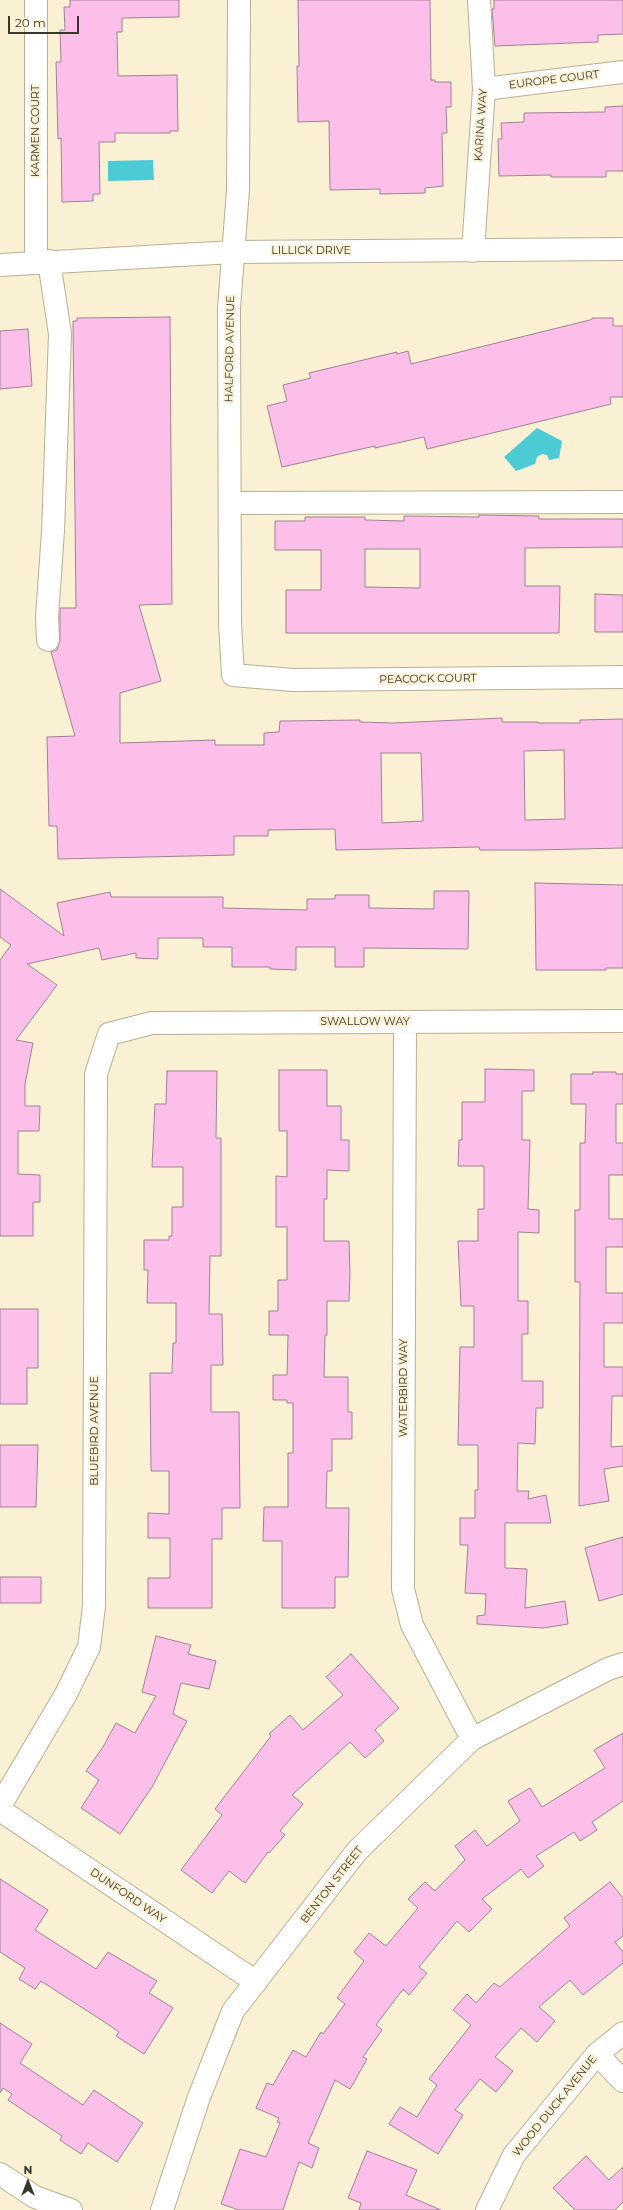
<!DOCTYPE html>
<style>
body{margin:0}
#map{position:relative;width:623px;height:2210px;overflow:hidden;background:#faf1d4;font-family:Montserrat,sans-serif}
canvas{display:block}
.north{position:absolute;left:8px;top:2162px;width:40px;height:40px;-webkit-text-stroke:3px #faf1d4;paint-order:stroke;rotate:0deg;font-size:11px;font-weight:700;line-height:16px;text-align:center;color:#3a362b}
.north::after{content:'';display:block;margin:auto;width:14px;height:18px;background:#3a362b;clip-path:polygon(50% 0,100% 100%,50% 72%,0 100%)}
.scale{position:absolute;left:8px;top:16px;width:71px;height:18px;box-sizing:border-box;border:2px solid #3a362b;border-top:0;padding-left:5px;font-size:12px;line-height:14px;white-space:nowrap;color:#3a362b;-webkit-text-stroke:3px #faf1d4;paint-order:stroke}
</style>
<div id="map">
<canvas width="623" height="2210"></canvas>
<div class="north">N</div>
<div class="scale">20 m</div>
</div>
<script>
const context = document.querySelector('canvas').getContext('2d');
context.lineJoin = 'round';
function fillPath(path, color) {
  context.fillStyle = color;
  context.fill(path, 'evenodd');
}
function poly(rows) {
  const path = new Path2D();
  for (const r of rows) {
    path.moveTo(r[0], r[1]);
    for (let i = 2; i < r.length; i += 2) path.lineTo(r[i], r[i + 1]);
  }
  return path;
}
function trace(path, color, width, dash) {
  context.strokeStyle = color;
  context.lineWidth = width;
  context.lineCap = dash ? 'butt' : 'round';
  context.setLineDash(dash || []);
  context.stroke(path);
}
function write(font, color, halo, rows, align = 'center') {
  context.font = font + ' Montserrat,sans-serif';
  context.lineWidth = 4;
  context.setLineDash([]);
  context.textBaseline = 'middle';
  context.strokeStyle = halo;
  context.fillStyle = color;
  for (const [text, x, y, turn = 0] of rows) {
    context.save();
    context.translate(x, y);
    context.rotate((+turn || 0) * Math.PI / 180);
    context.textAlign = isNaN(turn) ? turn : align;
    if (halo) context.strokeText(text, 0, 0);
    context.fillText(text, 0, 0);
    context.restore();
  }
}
fillPath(poly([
 [153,160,154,180,108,181,108,161],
 [537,428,562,441,559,458,549,460,547,455,542,454,537,457,535,464,516,471,504,457]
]), '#4dcbd5');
const building = poly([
 [70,0,179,0,179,17,122,18,122,32,117,32,118,76,177,75,178,131,170,131,170,133,115,133,115,142,99,142,100,194,93,194,93,201,62,202,61,138,58,139,56,62,61,62,60,30,65,30,64,7,70,7,70,0],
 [298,0,430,0,431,80,435,80,435,82,451,82,451,107,446,107,447,133,442,133,443,186,425,188,425,193,380,194,380,189,330,190,329,121,298,122,297,66,299,66,298,0],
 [494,0,623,0,623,34,598,35,598,42,495,46,492,9,494,9,494,0],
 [623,106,623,171,606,171,606,177,551,177,551,175,499,176,498,139,502,139,501,123,524,122,524,113,605,112,605,107,623,106],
 [170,317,172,604,139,605,161,681,120,693,120,743,215,740,215,745,264,745,264,733,279,732,280,721,360,720,360,722,394,723,502,718,502,722,538,722,538,723,580,723,580,720,623,719,623,848,535,850,480,850,479,847,336,850,335,829,268,830,268,836,234,836,234,855,58,859,57,826,49,826,47,737,75,736,51,652,57,650,60,640,60,608,76,608,73,321,77,321,77,318,170,317],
 [564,750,565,819,525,820,524,751,564,750],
 [381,753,421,753,423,821,382,823,381,753],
 [593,318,613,318,613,326,623,326,623,397,610,397,611,404,427,449,424,437,375,448,375,446,282,467,267,406,287,401,283,385,311,378,309,373,397,352,397,354,408,351,411,364,590,320,593,318],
 [28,329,32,386,0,389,0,331,28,329],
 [479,515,539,516,539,519,623,519,623,547,525,548,525,586,560,586,559,633,286,633,286,590,321,590,321,550,275,550,275,521,305,521,305,517,365,517,365,520,404,521,404,516,479,517,479,515],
 [365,549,420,549,420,588,365,587,365,549],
 [595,594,623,595,623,632,595,632,595,594],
 [535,883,623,885,623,968,606,968,606,970,536,970,535,883],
 [0,889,64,936,57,903,110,892,111,897,223,897,223,908,307,910,307,899,335,899,335,895,369,895,369,908,434,909,434,891,469,891,468,949,364,948,364,967,335,967,335,947,296,947,296,970,270,969,270,967,232,967,232,947,203,947,203,938,158,938,158,959,136,958,136,953,102,960,99,948,27,964,57,985,16,1040,33,1043,25,1084,25,1106,40,1106,39,1131,18,1131,18,1174,40,1175,40,1202,33,1202,33,1236,0,1236,0,960,11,945,0,937,0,889],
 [485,1069,534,1070,534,1091,522,1091,522,1140,530,1140,528,1209,539,1210,539,1233,518,1232,518,1301,528,1301,528,1334,522,1334,522,1381,543,1381,543,1408,536,1408,535,1444,518,1443,517,1491,529,1491,528,1499,546,1495,551,1523,505,1523,505,1568,527,1569,525,1608,565,1601,568,1624,543,1628,477,1624,477,1616,485,1615,486,1594,465,1593,468,1545,460,1545,460,1518,475,1518,475,1490,478,1490,478,1445,458,1445,460,1347,474,1347,474,1306,461,1306,458,1241,478,1241,478,1209,484,1209,484,1166,458,1166,459,1140,462,1140,462,1102,485,1102,485,1069],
 [279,1070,327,1070,327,1106,341,1106,341,1140,349,1140,349,1171,327,1170,327,1199,324,1199,324,1241,349,1241,350,1274,349,1301,327,1301,327,1335,325,1335,324,1377,348,1377,348,1412,352,1412,352,1439,332,1439,332,1471,327,1471,326,1508,349,1508,348,1577,335,1577,335,1608,282,1608,282,1541,263,1541,264,1507,288,1507,288,1453,293,1453,293,1403,287,1403,287,1400,273,1400,273,1375,287,1375,288,1335,269,1335,269,1311,278,1311,278,1280,287,1280,287,1227,276,1227,276,1176,287,1177,287,1131,279,1131,279,1070],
 [167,1071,217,1071,216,1138,221,1138,221,1256,210,1256,209,1314,222,1314,223,1365,211,1365,211,1412,239,1412,240,1508,222,1508,222,1539,212,1539,212,1608,148,1608,148,1578,170,1578,170,1538,148,1538,148,1513,169,1514,169,1471,151,1471,150,1373,172,1373,173,1343,176,1343,176,1303,147,1303,148,1270,144,1270,144,1240,169,1240,169,1236,172,1236,172,1207,183,1207,183,1167,152,1167,155,1104,166,1104,167,1071],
 [593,1072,616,1072,616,1074,623,1074,623,1104,616,1104,616,1143,623,1143,623,1175,609,1175,609,1219,623,1219,623,1247,606,1247,606,1293,623,1293,623,1323,604,1323,604,1367,623,1367,623,1396,612,1396,611,1447,623,1446,623,1466,604,1469,609,1501,579,1506,580,1282,575,1282,575,1210,580,1210,580,1143,585,1143,586,1104,571,1104,571,1074,593,1074,593,1072],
 [0,1309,38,1309,38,1368,27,1368,27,1404,0,1404,0,1309],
 [0,1445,38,1445,36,1507,0,1507,0,1445],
 [623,1537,623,1594,599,1601,585,1548,623,1537],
 [0,1577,41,1577,41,1603,0,1603,0,1577],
 [156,1636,191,1645,188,1654,216,1661,209,1689,181,1683,173,1714,187,1721,152,1787,120,1834,81,1808,99,1780,86,1771,103,1747,116,1723,135,1733,156,1696,142,1692,156,1636],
 [351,1654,399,1708,375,1730,384,1741,365,1758,350,1742,292,1795,303,1804,280,1831,285,1835,269,1853,268,1852,245,1883,229,1871,212,1893,181,1870,222,1815,215,1809,271,1736,269,1734,290,1715,303,1730,343,1695,326,1677,351,1654],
 [623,1733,623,1801,592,1822,597,1830,580,1841,574,1832,536,1856,544,1866,528,1878,521,1869,482,1899,492,1909,469,1932,457,1921,419,1967,427,1973,409,1995,403,1989,376,2025,382,2030,363,2057,367,2059,350,2089,335,2080,308,2143,319,2148,312,2168,299,2162,283,2210,239,2210,221,2204,240,2149,266,2157,280,2123,277,2122,279,2118,256,2108,267,2083,273,2085,293,2050,306,2057,321,2032,323,2034,345,2004,337,1998,364,1961,354,1952,369,1933,386,1946,418,1908,408,1899,425,1882,435,1891,465,1860,455,1846,475,1830,487,1846,520,1821,508,1801,530,1788,542,1807,605,1768,594,1750,623,1733],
 [0,1879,48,1910,35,1930,96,1969,108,1952,157,1981,149,1993,173,2008,144,2054,116,2036,119,2032,106,2023,41,1981,35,1989,19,1979,25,1968,0,1952,0,1879],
 [610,1882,623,1898,623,1936,615,1942,623,1952,623,1963,583,1995,570,1980,539,2007,555,2021,537,2042,521,2028,495,2057,513,2071,496,2092,480,2079,455,2110,463,2115,438,2154,389,2124,400,2107,417,2117,437,2085,429,2079,471,2025,453,2010,467,1994,476,2003,494,1983,500,1987,570,1926,564,1918,610,1882],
 [0,2023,32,2044,20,2063,83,2105,94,2090,143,2123,117,2162,88,2143,81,2154,60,2140,62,2136,8,2100,12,2094,3,2088,0,2093,0,2023],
 [367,2151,417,2170,406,2195,441,2210,359,2210,361,2203,348,2198,367,2151],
 [586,2156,609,2180,623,2167,623,2202,615,2210,575,2210,553,2188,586,2156]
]);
fillPath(building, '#fcbfe9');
trace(building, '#9c8394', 1);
const minor = poly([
 [36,0,36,262],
 [239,0,238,190,229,308,230,623,233,675,293,680,623,677],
 [484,89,623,72],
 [473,251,484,89,479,0],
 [0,265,234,252,623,249],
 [230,503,623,502],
 [48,640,47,617,53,531,60,334,49,261],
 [405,1022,403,1589,412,1625,472,1739],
 [0,1806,66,1694,89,1647,94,1606,96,1074,109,1034,152,1023,623,1021],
 [0,1810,256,1982],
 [597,2054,623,2081],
 [0,2174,35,2197,71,2210],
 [162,2210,199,2097,233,2011,357,1851,472,1739,608,1669,623,1664],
 [487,2210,514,2155,597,2054,623,2033]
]);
trace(minor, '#b8af94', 24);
trace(minor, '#fff', 22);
write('11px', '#3a362b', '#faf1d4', [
 ["EUROPE COURT",554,80,-7],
 ["KARINA WAY",481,125,-86],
 ["KARMEN COURT",36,131,-90],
 ["LILLICK DRIVE",311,251],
 ["HALFORD AVENUE",230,349,-89],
 ["PEACOCK COURT",428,679,-1],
 ["SWALLOW WAY",365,1022],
 ["WATERBIRD WAY",404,1388,-90],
 ["BLUEBIRD AVENUE",95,1431,-90],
 ["BENTON STREET",332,1885,-52],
 ["DUNFORD WAY",128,1896,34],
 ["WOOD DUCK AVENUE",555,2106,-51]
]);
</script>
